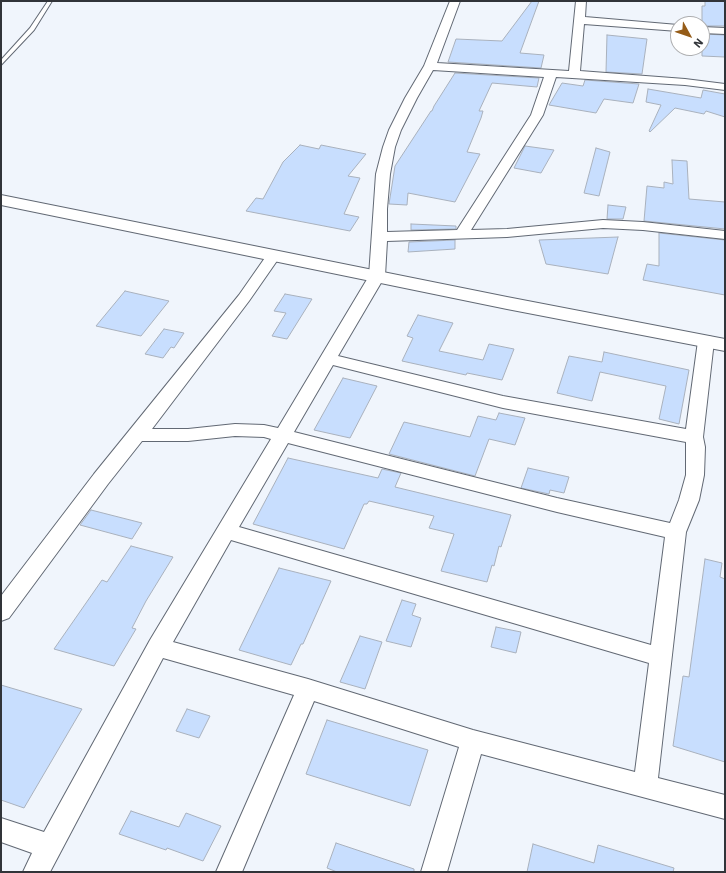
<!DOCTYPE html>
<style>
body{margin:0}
#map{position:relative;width:726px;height:873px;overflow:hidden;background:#f0f5fc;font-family:"IBM Plex Sans",sans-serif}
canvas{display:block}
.frame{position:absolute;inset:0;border:2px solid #313439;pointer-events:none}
.north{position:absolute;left:670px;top:16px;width:40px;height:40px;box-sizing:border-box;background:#fff;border:1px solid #adaeb0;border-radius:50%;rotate:130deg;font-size:11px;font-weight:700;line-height:16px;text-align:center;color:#313439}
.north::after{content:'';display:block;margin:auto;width:14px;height:18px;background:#955c18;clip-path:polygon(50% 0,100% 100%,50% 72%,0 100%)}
</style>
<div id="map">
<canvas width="726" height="873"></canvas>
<div class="frame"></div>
<div class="north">N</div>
</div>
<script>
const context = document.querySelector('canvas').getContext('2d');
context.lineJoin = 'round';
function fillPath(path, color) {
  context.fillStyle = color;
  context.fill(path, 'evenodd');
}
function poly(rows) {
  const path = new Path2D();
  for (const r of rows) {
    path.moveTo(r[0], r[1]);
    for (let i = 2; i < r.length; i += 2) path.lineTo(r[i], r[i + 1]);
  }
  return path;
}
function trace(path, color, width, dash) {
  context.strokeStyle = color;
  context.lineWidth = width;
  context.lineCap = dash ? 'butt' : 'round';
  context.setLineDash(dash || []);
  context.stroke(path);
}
const building = poly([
 [532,1,539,1,520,53,544,55,541,68,448,62,456,39,502,41,532,1],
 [705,1,725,1,725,26,702,26,702,6,705,6,705,1],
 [702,34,725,35,725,57,702,56,702,34],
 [607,35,647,39,642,74,606,72,607,35],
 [455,73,539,78,537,87,492,83,479,111,483,111,481,118,467,152,480,154,455,202,408,193,407,205,389,204,395,166,431,111,432,111,434,106,455,73],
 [585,80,639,84,633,103,604,99,596,113,549,105,562,83,583,86,585,80],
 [648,89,701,98,703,90,725,94,725,117,706,111,704,114,675,108,650,132,649,131,661,105,646,102,648,89],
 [300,145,319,149,321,145,366,154,348,176,360,178,344,214,359,217,350,231,246,211,256,198,263,199,283,162,300,145],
 [525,146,554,150,541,173,514,168,525,146],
 [596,148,610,152,599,196,584,193,596,148],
 [672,160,687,161,689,199,725,202,725,229,644,221,647,186,664,188,664,182,673,184,672,160],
 [608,205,626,207,623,219,607,219,608,205],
 [411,224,456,226,456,229,411,230,411,224],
 [659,233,725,240,725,295,643,280,647,264,659,266,659,233],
 [618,237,608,274,546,264,539,240,618,237],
 [455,240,455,249,408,252,409,242,455,240],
 [125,291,169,301,141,336,96,326,125,291],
 [285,294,312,299,287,339,272,336,286,313,274,311,285,294],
 [418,315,453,323,439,351,483,360,489,344,514,349,502,380,467,373,466,375,402,361,413,338,407,336,418,315],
 [164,329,184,333,174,348,171,347,163,358,145,354,164,329],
 [604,352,689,370,679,424,659,419,666,386,600,372,592,401,557,393,569,356,602,362,604,352],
 [343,378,377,386,350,438,314,430,343,378],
 [499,413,525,418,515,445,489,439,475,476,389,454,404,422,470,437,478,416,496,420,499,413],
 [288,458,378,478,382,469,401,473,395,487,511,515,501,547,499,546,494,566,492,565,487,582,441,571,454,534,429,528,434,516,369,501,367,504,364,504,344,549,253,524,288,458],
 [528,468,569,477,564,493,550,490,549,494,521,488,528,468],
 [91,510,142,523,132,539,80,525,91,510],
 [131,546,173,557,146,601,132,628,136,629,114,666,54,649,102,580,107,582,131,546],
 [705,559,722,563,720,577,725,579,725,762,673,746,683,676,689,677,705,559],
 [279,568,331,581,303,644,301,644,291,665,239,650,279,568],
 [402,600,416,604,412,615,421,618,411,647,386,641,402,600],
 [496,627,521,632,516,653,491,647,496,627],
 [360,636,382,642,365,689,340,682,360,636],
 [1,685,82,709,24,808,1,800,1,685],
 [187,709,210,716,199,738,176,731,187,709],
 [327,720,428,750,410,806,306,774,327,720],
 [131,811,179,827,186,813,221,826,203,861,167,848,166,850,119,834,131,811],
 [336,843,414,869,414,872,337,872,327,868,336,843],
 [533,844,594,863,598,845,674,868,673,872,527,872,533,844]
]);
fillPath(building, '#c8defe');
trace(building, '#a9b1bd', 1);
const service = poly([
 [48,1,52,1,34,30,1,65,1,60,30,28,48,1]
]);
const minor = poly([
 [450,1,460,1,437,63,569,71,576,1,586,1,585,17,678,25,678,31,584,24,580,71,685,79,725,84,725,90,685,85,556,77,543,115,471,230,507,229,603,220,643,222,725,231,725,239,643,230,603,228,507,237,387,241,385,276,338,356,503,396,686,429,698,341,700,337,706,336,712,337,714,341,703,437,705,447,704,475,699,500,686,532,658,778,725,795,725,819,481,754,447,872,421,872,459,747,314,701,242,872,216,872,294,695,163,658,50,872,23,872,32,853,1,842,1,818,44,832,150,640,271,439,264,437,235,436,188,441,142,441,108,484,9,618,1,621,1,596,94,474,239,295,269,252,274,251,279,252,281,255,249,301,152,429,188,429,235,424,264,425,278,428,369,276,376,174,383,147,389,130,405,98,424,66,450,1],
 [433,70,544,77,531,115,457,230,387,232,387,209,390,174,395,147,401,130,417,98,433,70],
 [333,365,503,408,686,442,686,475,679,500,670,523,557,498,294,432,333,365],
 [288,443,557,512,665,537,651,645,239,527,288,443],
 [231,540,649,663,635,772,473,730,308,679,173,642,231,540],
 [702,27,725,28,725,34,702,33,702,27]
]);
const secondary = poly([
 [1,195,507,297,725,339,725,351,507,309,1,205,1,195]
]);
trace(service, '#626974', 2);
trace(minor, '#626974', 2);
trace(secondary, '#626974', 2);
fillPath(service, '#fff');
fillPath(minor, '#fff');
fillPath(secondary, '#fff');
</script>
